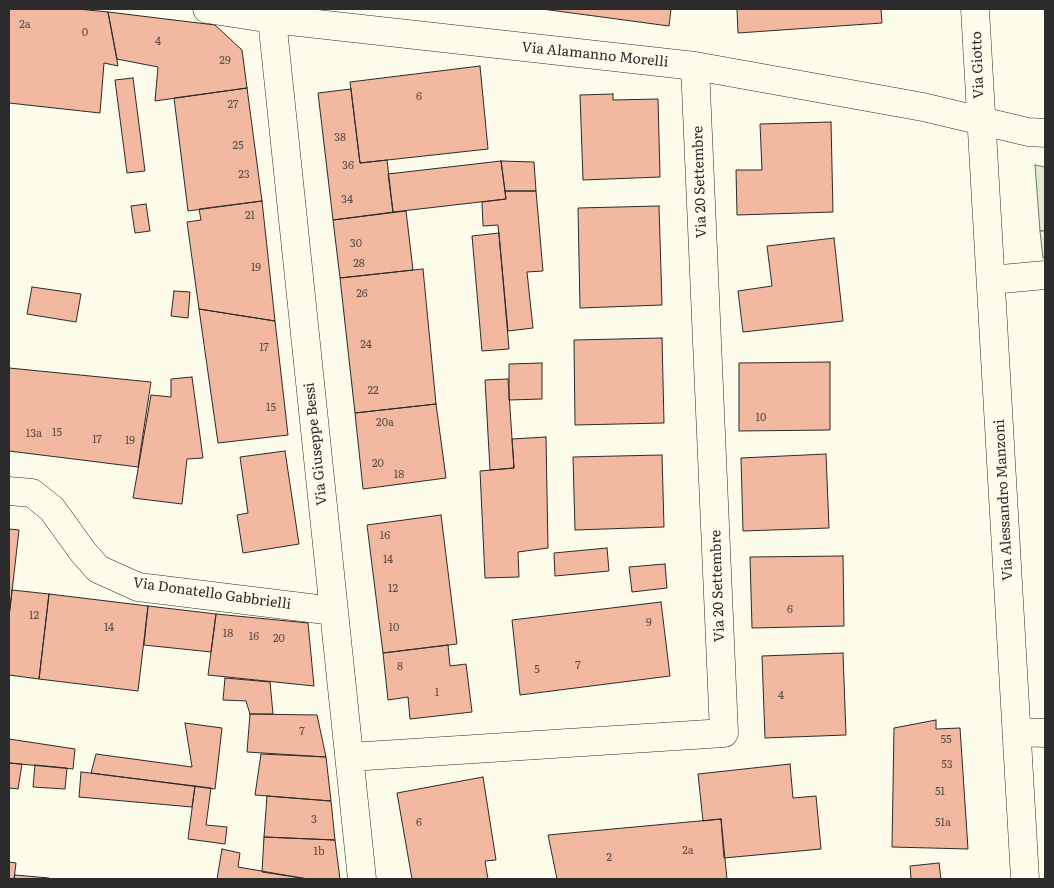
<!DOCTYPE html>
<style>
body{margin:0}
#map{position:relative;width:1054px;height:888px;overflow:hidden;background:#fdfbea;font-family:Literata,serif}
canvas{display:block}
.frame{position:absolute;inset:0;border:10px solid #2b2b2b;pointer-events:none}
</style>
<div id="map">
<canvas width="1054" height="888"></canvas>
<div class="frame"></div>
</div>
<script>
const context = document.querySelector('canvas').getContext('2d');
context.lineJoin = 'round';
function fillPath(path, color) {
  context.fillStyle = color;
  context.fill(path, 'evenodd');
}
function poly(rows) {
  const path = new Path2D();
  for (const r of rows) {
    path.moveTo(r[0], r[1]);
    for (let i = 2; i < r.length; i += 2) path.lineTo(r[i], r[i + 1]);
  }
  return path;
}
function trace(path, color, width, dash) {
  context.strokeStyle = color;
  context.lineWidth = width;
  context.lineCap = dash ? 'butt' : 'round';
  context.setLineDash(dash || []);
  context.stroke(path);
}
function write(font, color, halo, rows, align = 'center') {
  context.font = font + ' Literata,serif';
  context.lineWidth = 4;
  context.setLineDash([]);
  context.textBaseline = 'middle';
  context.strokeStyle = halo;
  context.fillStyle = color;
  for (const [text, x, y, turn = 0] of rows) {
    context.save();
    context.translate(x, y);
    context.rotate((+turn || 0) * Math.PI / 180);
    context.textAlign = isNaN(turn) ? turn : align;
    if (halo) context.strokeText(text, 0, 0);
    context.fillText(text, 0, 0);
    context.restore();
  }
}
const green = poly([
 [1035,165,1045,167,1045,231,1040,231,1035,165]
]);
fillPath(green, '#deebd1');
trace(green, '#74746e', 1);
const parking = poly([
 [1040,231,1045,231,1045,258,1043,258,1040,231]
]);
fillPath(parking, '#eceadb');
trace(parking, '#74746e', 1);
const building = poly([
 [9,9,78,9,108,12,118,66,104,63,100,113,9,103,9,9],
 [542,9,671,9,669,26,542,9],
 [737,9,881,9,882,23,738,33,737,9],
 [108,12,215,25,242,50,247,88,155,101,158,67,117,59,108,12],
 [480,66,488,149,360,163,350,82,480,66],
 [133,78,145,171,127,173,115,80,133,78],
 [247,88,262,201,188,211,174,98,247,88],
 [351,89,360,163,387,160,393,212,333,220,318,93,351,89],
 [613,94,613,100,658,99,660,177,583,180,580,95,613,94],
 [831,122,833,212,737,215,736,170,762,170,760,124,831,122],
 [501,161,534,162,536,191,505,191,501,161],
 [501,161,506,199,393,212,388,174,501,161],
 [505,191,536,191,543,271,527,272,533,328,508,331,498,225,483,226,482,202,506,199,505,191],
 [262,201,275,321,199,309,187,222,201,220,199,209,262,201],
 [146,204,150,231,135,233,131,206,146,204],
 [659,206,662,305,580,308,578,208,659,206],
 [406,211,413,270,340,278,333,220,406,211],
 [499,233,509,349,482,351,472,236,499,233],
 [834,238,843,321,743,332,738,291,772,286,767,246,834,238],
 [423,269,436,404,355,413,340,278,423,269],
 [32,287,81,294,76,322,27,314,32,287],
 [174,291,190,292,188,318,171,316,174,291],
 [199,309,275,321,288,435,218,443,199,309],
 [662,338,664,423,575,425,574,340,662,338],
 [830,362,830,430,739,431,739,363,830,362],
 [542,363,542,399,509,400,509,364,542,363],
 [9,368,151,382,138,467,9,451,9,368],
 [192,377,203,458,187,459,182,504,133,498,151,395,171,397,171,379,192,377],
 [508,379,514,468,490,470,485,380,508,379],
 [436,404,446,478,363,489,355,413,436,404],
 [546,437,548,548,518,552,519,577,485,578,480,471,514,468,512,439,546,437],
 [285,451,299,544,243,553,237,515,248,513,240,457,285,451],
 [826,454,829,528,743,531,741,458,826,454],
 [662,455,664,527,575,530,573,457,662,455],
 [441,515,457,644,383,653,367,525,441,515],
 [9,529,19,530,10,609,9,609,9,529],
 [607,548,609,571,555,576,554,553,607,548],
 [843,556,844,626,752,628,750,557,843,556],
 [665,564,667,588,632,592,629,567,665,564],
 [12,590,49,594,39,679,9,675,9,618,12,590],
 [49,594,148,606,138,691,39,679,49,594],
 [661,602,670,676,520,695,512,620,661,602],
 [148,606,216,614,211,652,144,645,148,606],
 [216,614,308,623,314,686,208,675,216,614],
 [448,645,450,666,466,664,472,712,410,719,408,697,388,700,383,653,448,645],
 [843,653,846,735,765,738,762,656,843,653],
 [225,678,270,682,273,714,250,714,246,701,223,700,225,678],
 [250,714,317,715,326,757,247,752,250,714],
 [936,720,936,729,960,728,968,849,892,847,894,728,936,720],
 [185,723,222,728,215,789,91,773,96,754,192,767,185,723],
 [9,739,75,749,73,769,9,763,9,739],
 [261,754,326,757,331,801,255,795,261,754],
 [9,763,22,764,18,789,9,788,9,763],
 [790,764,793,798,816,796,821,849,724,858,721,819,703,821,698,774,790,764],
 [35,765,67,768,65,789,33,787,35,765],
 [81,772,195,786,192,807,79,797,81,772],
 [483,777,496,860,485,861,488,879,412,879,397,793,483,777],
 [195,786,211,788,206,825,227,827,225,844,188,839,195,786],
 [267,796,331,801,335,840,264,837,267,796],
 [721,819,727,879,557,879,548,835,721,819],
 [264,837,335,840,340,879,308,879,262,872,264,837],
 [222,849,240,853,238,867,308,879,217,879,222,849],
 [9,862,16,863,14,879,9,879,9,862],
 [939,863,941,879,911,879,910,866,939,863],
 [15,875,49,878,49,879,14,879,15,875]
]);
fillPath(building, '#f2b8a0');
trace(building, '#2b2b2b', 1);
const minor = poly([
 [207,9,272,19,695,66,923,107,1028,132,1045,133],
 [273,9,272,19,362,879],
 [975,9,1025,879],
 [991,280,1045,275],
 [9,491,32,493,52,509,83,552,98,569,138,587,334,611],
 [1017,732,1045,733],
 [350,757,724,733,695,66]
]);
trace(minor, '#2b2b2b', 29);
trace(minor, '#fdfbea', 28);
write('11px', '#5d4e48', null, [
 ["2a",25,25],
 ["0",85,33],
 ["4",158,42],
 ["29",225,61],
 ["6",419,97],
 ["27",233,105],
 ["38",340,138],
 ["25",238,146],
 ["36",348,166],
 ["23",244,175],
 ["34",347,200],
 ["21",250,216],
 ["30",356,244],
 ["28",359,264],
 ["19",256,268],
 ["26",362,294],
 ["24",366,345],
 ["17",264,348],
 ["22",373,391],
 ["15",271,408],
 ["10",761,418],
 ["20a",385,423],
 ["15",57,433],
 ["13a",34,434],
 ["17",97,440],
 ["19",130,441],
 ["20",378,464],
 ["18",399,475],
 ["16",385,536],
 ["14",388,560],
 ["12",393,589],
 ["6",790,610],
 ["12",34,616],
 ["9",649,623],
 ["14",109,628],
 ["10",394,628],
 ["18",228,634],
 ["16",254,637],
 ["20",279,639],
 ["7",578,666],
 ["8",400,667],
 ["5",537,670],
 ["1",437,693],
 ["4",781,696],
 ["7",302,732],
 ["55",946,740],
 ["53",947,765],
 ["51",940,792],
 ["3",314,820],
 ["6",419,823],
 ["51a",943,823],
 ["2a",688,851],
 ["1b",319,852],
 ["2",609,858]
]);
write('14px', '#2b2b2b', '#fdfbea', [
 ["Via Alamanno Morelli",595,55,6],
 ["Via Giotto",978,65,-92],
 ["Via 20 Settembre",700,182,-92],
 ["Via Giuseppe Bessi",316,444,-96],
 ["Via Alessandro Manzoni",1004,500,-93],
 ["Via 20 Settembre",718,586,-92],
 ["Via Donatello Gabbrielli",212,594,8]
]);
</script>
